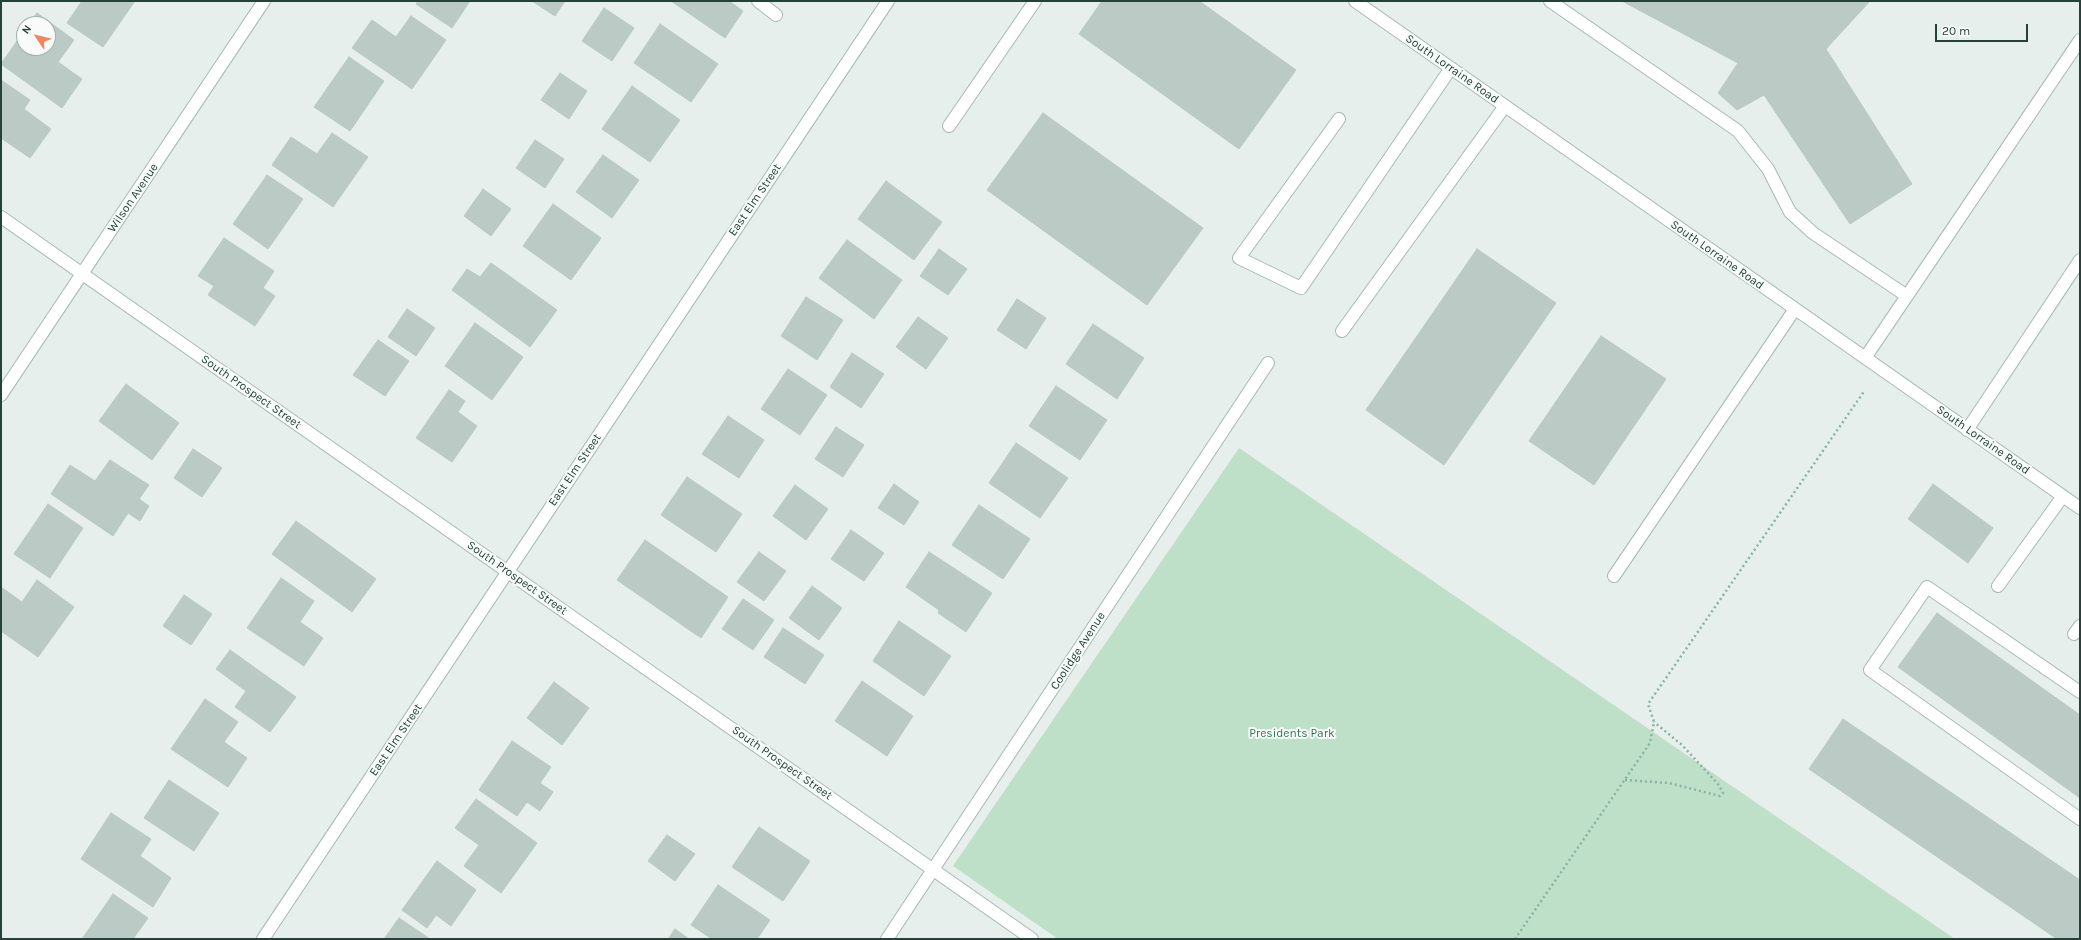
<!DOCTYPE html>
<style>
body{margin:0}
#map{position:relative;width:2081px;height:940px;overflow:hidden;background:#e6efeb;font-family:Karla,sans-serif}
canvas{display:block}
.frame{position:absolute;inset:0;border:2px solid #24423a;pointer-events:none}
.north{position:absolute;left:16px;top:16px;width:40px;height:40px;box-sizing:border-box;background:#f7fbf9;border:1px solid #a3b1ad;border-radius:50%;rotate:305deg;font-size:11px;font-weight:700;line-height:16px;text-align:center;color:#24423a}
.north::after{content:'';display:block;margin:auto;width:14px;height:18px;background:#f4845f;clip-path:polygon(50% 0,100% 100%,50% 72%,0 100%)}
.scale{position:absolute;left:1935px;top:24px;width:93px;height:18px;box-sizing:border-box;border:2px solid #24423a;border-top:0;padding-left:5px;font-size:12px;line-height:14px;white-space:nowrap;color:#24423a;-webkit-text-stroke:3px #f7fbf9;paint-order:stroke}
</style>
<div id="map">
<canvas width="2081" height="940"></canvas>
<div class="frame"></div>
<div class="north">N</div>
<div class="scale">20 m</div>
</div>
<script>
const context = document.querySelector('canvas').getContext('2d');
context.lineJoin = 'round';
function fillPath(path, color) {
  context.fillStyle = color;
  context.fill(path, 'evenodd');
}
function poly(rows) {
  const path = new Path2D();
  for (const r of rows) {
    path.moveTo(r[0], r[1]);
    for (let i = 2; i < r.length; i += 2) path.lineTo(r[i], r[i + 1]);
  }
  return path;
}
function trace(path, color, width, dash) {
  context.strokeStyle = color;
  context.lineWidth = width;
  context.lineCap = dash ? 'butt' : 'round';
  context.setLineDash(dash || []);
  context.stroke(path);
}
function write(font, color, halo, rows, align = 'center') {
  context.font = font + ' Karla,sans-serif';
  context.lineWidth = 4;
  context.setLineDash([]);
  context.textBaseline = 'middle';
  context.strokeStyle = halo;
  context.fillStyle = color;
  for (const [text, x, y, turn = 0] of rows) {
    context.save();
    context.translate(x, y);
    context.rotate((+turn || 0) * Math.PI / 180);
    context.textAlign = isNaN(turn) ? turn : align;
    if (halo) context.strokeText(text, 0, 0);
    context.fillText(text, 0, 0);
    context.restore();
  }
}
fillPath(poly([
 [1239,448,1955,939,1058,939,953,866]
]), '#bfe0c8');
const building = poly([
 [82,1,135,1,103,47,67,23,82,1],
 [418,1,470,1,452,28,416,4,418,1],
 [532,1,565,1,555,16,532,1],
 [671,1,729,1,743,11,725,38,671,1],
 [1102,1,1199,1,1296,70,1239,149,1079,34,1102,1],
 [1622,1,1870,1,1826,49,1912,184,1850,224,1764,95,1737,110,1718,93,1738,63,1622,1],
 [604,8,634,28,612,61,582,41,604,8],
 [37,13,74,40,58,62,82,79,62,108,1,64,24,31,24,48,48,48,48,24,29,24,37,13],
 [411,16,446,40,412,89,352,48,372,20,396,37,411,16],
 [660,24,718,64,691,102,634,63,660,24],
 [349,57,384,81,350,131,314,107,349,57],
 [560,73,587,91,569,119,541,100,560,73],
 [1,80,30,100,24,109,51,129,30,158,1,138,1,80],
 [632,86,680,120,650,162,602,129,632,86],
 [1043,113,1203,228,1147,305,987,190,1043,113],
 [332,133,368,157,333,207,272,165,291,137,317,154,332,133],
 [535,140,564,159,545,188,516,168,535,140],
 [603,155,639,180,612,218,576,192,603,155],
 [267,175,303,199,268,249,233,224,267,175],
 [886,181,942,222,914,260,858,219,886,181],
 [483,189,511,209,491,236,464,216,483,189],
 [553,204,601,238,571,280,523,246,553,204],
 [224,238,274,271,263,288,275,296,255,326,208,295,214,286,198,276,224,238],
 [847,240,902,280,874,319,819,278,847,240],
 [939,249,967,269,948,295,920,276,939,249],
 [1477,249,1556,303,1444,465,1366,410,1477,249],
 [491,263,557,310,530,347,452,290,467,269,480,277,491,263],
 [806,297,843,320,817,360,781,336,806,297],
 [1017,299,1046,318,1026,349,997,330,1017,299],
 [407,309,435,328,416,356,388,337,407,309],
 [918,317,948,338,926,369,896,347,918,317],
 [475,323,523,357,492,400,445,366,475,323],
 [1093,324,1144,358,1117,399,1066,364,1093,324],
 [1601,336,1666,379,1594,485,1529,441,1601,336],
 [378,340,409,361,385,396,353,375,378,340],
 [852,353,884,374,861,408,830,387,852,353],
 [788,369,827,395,800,435,761,409,788,369],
 [126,384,179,423,152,460,99,421,126,384],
 [1056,386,1107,420,1080,460,1029,426,1056,386],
 [449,390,465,401,458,412,477,426,452,462,416,438,449,390],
 [728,416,764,440,739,478,702,454,728,416],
 [836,427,864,445,843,477,815,459,836,427],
 [1016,443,1068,478,1040,518,989,483,1016,443],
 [193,449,222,468,202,497,174,478,193,449],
 [110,460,149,485,139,499,149,506,140,521,128,513,113,536,51,494,70,465,95,481,110,460],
 [687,477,742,514,716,552,661,515,687,477],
 [894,484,919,502,904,525,878,508,894,484],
 [1933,484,1993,528,1968,563,1908,519,1933,484],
 [795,485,828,509,806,540,773,516,795,485],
 [48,504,83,528,50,578,14,554,48,504],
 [979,505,1030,539,1003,579,952,545,979,505],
 [296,521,376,579,352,612,272,554,296,521],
 [851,530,884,553,864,581,831,559,851,530],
 [645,540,728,597,701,638,617,580,645,540],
 [759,552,786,571,764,601,737,582,759,552],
 [929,552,992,593,966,632,938,613,939,610,906,587,929,552],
 [281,578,314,601,300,622,323,638,304,666,247,628,281,578],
 [37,580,74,607,38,657,1,631,1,587,22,602,37,580],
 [812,586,842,608,819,640,789,618,812,586],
 [184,595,212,614,191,645,163,626,184,595],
 [743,599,774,620,753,650,722,629,743,599],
 [1937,613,2080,715,2080,798,1898,667,1937,613],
 [899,621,951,656,924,696,873,661,899,621],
 [783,628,824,655,805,684,764,657,783,628],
 [230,650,296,697,270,732,235,707,246,691,216,669,230,650],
 [862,681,913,716,887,756,835,721,862,681],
 [554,682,589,708,562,745,527,718,554,682],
 [205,699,238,722,224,742,247,758,228,787,171,749,205,699],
 [1843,719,2080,880,2080,939,2057,939,1809,769,1843,719],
 [512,741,551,767,540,783,553,792,540,811,527,802,517,816,479,790,512,741],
 [169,780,219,813,194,851,144,818,169,780],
 [476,799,537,843,501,893,464,866,479,845,455,828,476,799],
 [111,813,151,839,140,856,171,878,153,907,81,859,111,813],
 [759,827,810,861,783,901,732,867,759,827],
 [667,835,695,854,675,881,648,861,667,835],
 [437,861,476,890,451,926,436,915,427,928,402,910,437,861],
 [718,885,770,920,757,939,712,939,691,925,718,885],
 [113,894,148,918,133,939,82,939,113,894],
 [399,918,430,939,384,939,399,918],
 [675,929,689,939,668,939,675,929]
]);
fillPath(building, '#bbcac4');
trace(building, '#b8c9c2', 1);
const minor = poly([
 [758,1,776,15],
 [1355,1,2080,508],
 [1550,1,1738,131,1768,169,1790,212,1813,233,1907,296],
 [1339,119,1239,258,1301,288,1451,68],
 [949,126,1035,1],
 [1,217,1032,939],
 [1342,331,1505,106],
 [1865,358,2080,40],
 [1,395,264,1],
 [1967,430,2080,260],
 [1614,576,1795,309],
 [1998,586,2063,496],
 [2074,634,2080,626],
 [2080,692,1927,587,1870,670,2080,819],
 [263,939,888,1],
 [887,939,1268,363]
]);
trace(minor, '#a8b8b2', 14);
trace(poly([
 [1625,780,1669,783,1720,796,1723,793,1718,784,1682,745,1654,722],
 [1515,939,1650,743,1654,722,1648,704,1865,390]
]), '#86b3a5', 2.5, [2, 3]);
trace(minor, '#fff', 12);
write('12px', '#24423a', '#f7fbf9', [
 ["South Lorraine Road",1452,69,35],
 ["Wilson Avenue",133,198,-56],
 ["East Elm Street",755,200,-56],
 ["South Lorraine Road",1717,255,35],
 ["South Prospect Street",251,392,35],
 ["South Lorraine Road",1983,440,35],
 ["East Elm Street",575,470,-56],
 ["South Prospect Street",517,578,35],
 ["Coolidge Avenue",1078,651,-57],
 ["East Elm Street",396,740,-56],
 ["South Prospect Street",782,763,35]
]);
write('12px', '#2d7a4b', '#f7fbf9', [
 ["Presidents Park",1292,734]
]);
</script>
